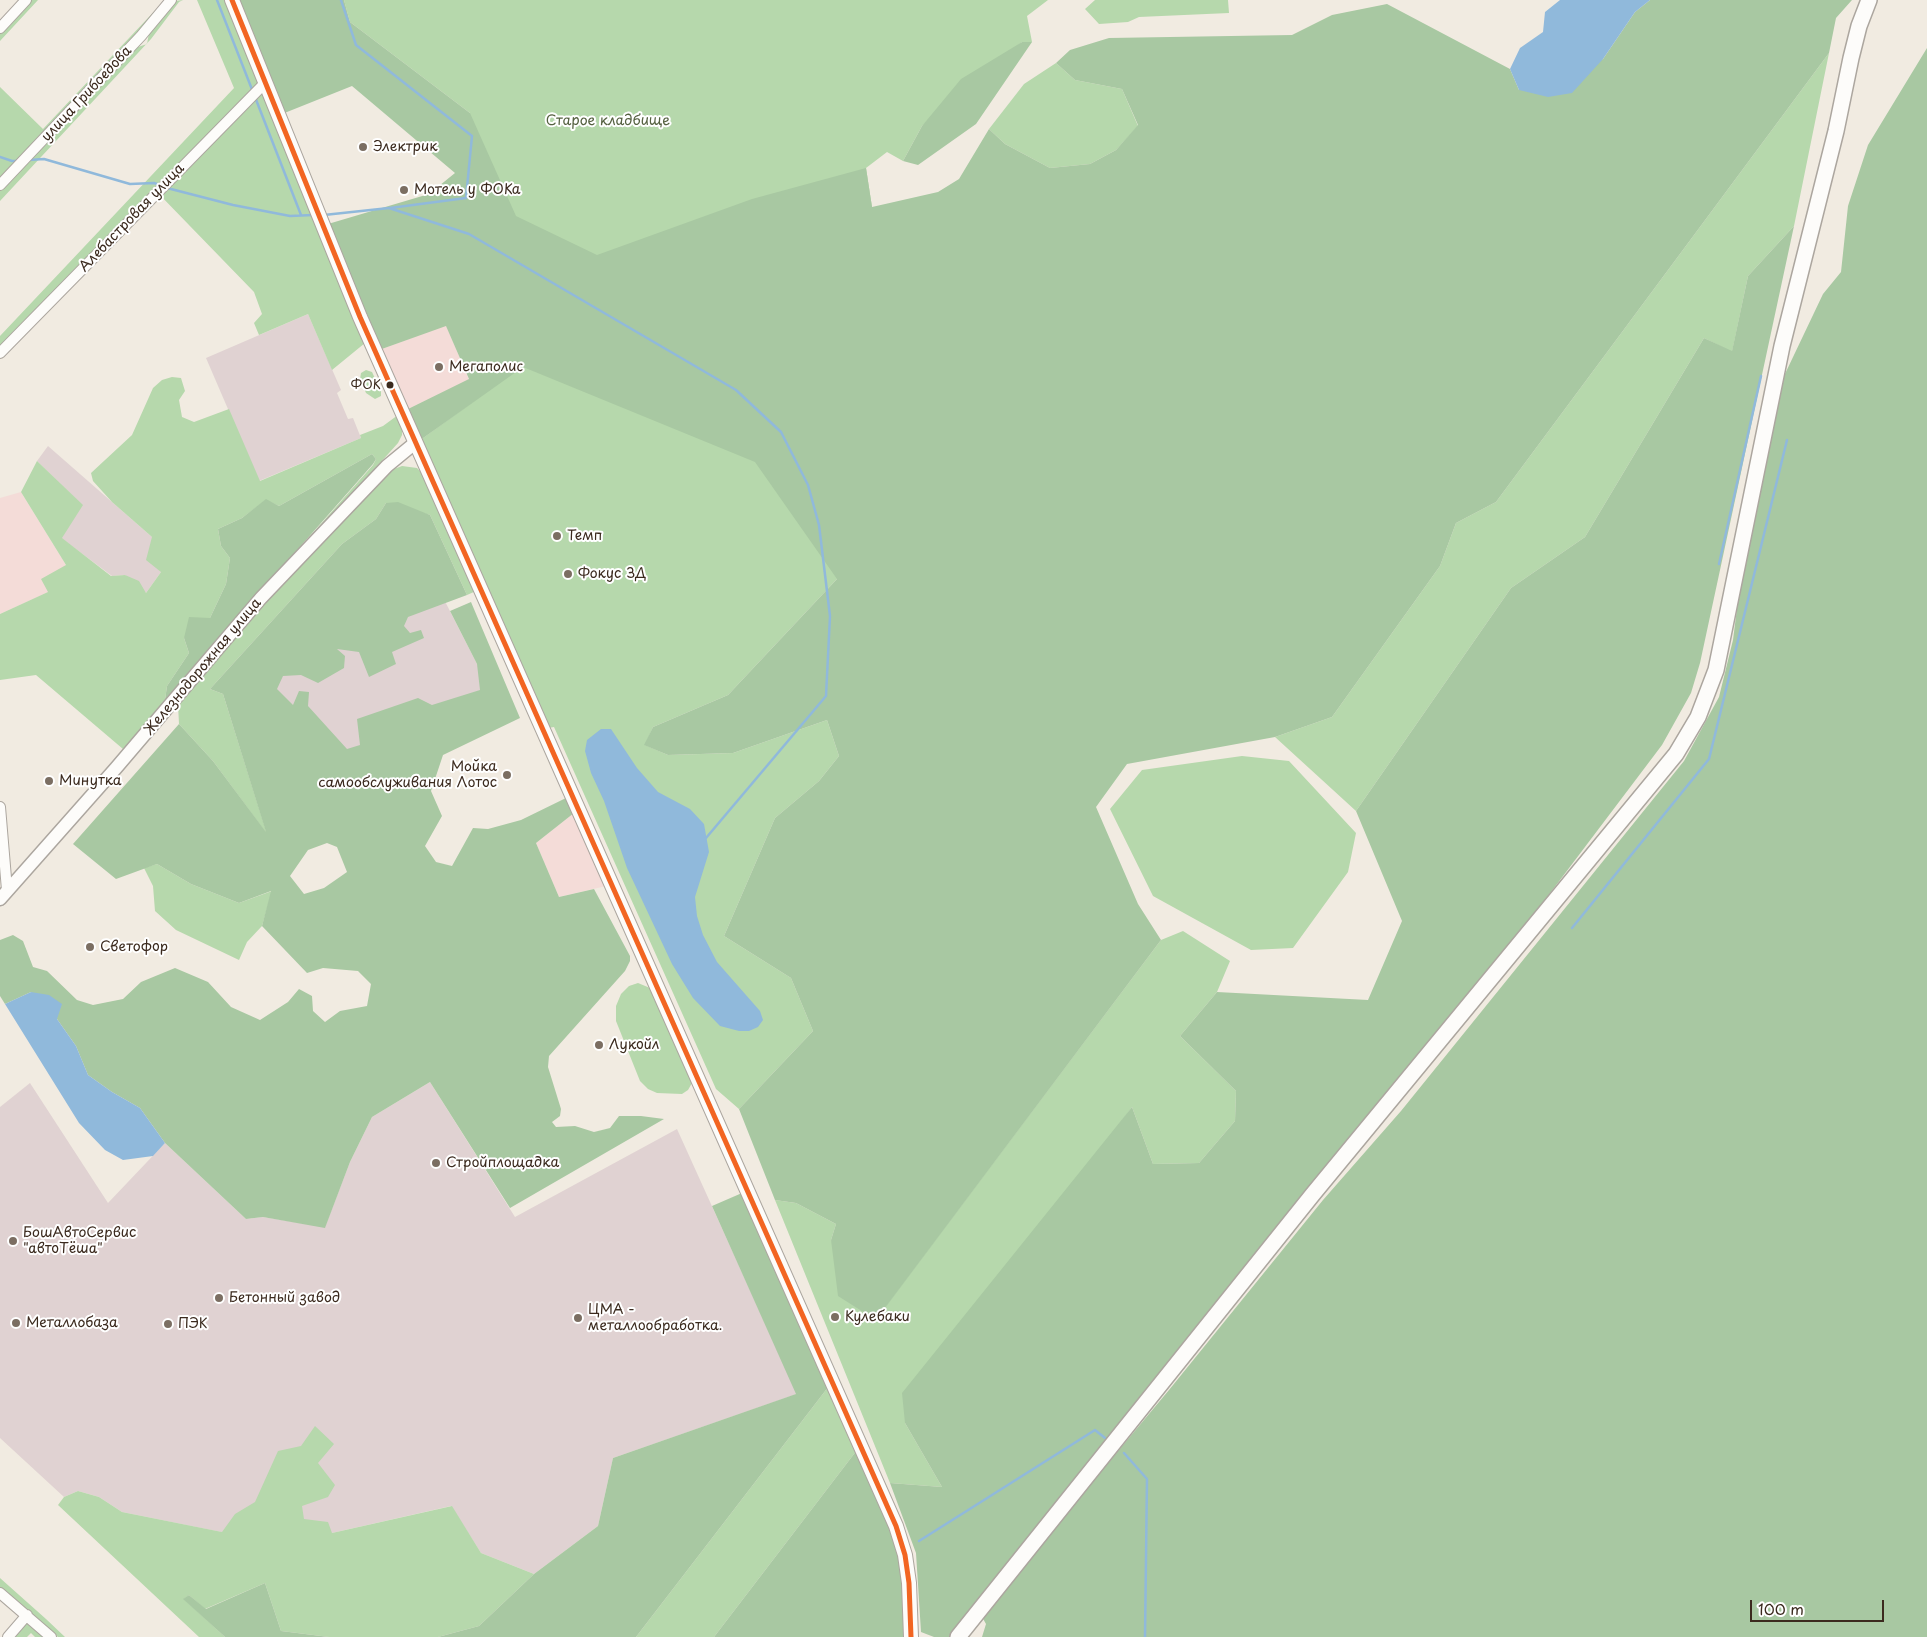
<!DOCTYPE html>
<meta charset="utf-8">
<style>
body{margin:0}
#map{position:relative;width:1927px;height:1637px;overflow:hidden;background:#f1ebe1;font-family:"Playpen Sans",sans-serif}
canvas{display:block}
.scale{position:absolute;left:1750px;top:1600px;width:134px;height:22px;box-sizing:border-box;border:2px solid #3b2a1e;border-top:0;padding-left:6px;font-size:15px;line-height:18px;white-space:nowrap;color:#3b2a1e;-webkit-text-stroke:4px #fff;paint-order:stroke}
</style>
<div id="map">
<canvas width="1927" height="1637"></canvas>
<div class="scale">100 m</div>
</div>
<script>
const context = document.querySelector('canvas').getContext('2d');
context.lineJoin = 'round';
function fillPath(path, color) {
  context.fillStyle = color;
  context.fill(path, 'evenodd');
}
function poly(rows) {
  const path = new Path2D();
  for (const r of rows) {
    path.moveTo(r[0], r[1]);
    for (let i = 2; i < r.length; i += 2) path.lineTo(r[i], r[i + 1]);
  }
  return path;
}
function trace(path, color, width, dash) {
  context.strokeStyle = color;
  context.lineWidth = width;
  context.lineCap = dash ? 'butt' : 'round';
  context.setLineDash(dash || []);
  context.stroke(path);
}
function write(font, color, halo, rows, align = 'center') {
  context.font = font + ' "Playpen Sans",sans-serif';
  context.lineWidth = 4;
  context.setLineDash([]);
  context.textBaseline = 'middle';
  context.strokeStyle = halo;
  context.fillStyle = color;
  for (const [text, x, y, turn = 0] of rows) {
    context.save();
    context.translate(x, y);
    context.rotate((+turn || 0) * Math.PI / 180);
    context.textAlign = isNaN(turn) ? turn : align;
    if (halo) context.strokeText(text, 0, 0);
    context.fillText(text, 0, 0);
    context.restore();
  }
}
fillPath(poly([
 [446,325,469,380,406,410,379,350],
 [21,492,66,565,49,592,0,614,0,498],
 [574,813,606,886,559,897,536,843]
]), '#f4dcd8');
fillPath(poly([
 [308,314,341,390,337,393,348,419,353,418,361,438,259,481,206,358],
 [48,446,152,537,161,572,146,593,125,575,112,576,61,538,82,505,37,461],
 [408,529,499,707,315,819,236,675],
 [430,1082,515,1217,677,1129,797,1394,613,1458,598,1526,534,1574,481,1553,451,1506,332,1533,261,1540,122,1512,99,1497,78,1491,64,1497,0,1438,0,1107,30,1083,108,1203,165,1143,246,1219,263,1217,325,1227,350,1162,372,1117]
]), '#e0d2d2');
fillPath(poly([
 [31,0,38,0,0,41,0,33],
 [165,0,133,40,0,181,0,87,43,129],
 [183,0,179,2,151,39,0,201,0,190,135,48,147,44,149,33,175,1],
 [197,0,227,0,259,85,365,343,332,370,308,314,259,335,254,323,262,314,254,292,156,191,0,348,0,336,234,88],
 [344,0,1048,0,1027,16,1032,42,1022,42,922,126,903,161,887,152,866,168,872,207,837,579,728,695,653,727,645,745,668,755,733,753,827,720,839,756,819,781,775,818,724,936,791,978,813,1031,739,1109,716,1089,554,727,548,728,419,441,522,366,459,191,470,113,350,22],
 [1095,0,1228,0,1229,13,1139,17,1128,22,1099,24,1085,9],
 [1829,53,1794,226,1748,276,1732,352,1704,338,1585,537,1511,588,1356,811,1275,737,1332,717,1440,566,1456,523,1496,502],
 [1056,63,1075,80,1122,89,1138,126,1116,150,1090,164,1050,168,1005,144,989,129,1024,84],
 [366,370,372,372,381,391,381,396,375,399,366,393,360,379,361,373],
 [172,377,181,378,185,391,179,400,182,417,194,422,229,409,260,481,361,438,360,435,383,426,398,415,402,424,402,435,398,443,380,463,260,594,123,749,36,675,0,680,0,614,48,592,41,579,66,565,21,492,37,461,83,505,62,538,111,576,125,575,139,581,146,593,161,572,146,560,152,537,112,502,93,481,91,473,132,435,153,388,162,380],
 [372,454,376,459,373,465,165,700,167,686,189,653,184,638,210,618,226,584,230,558,221,546,218,529,242,518,266,500,279,506],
 [402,466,417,468,424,475,476,591,467,595,430,515,386,503,376,519,342,544,210,689,223,694,267,834,213,761,179,724,178,704,265,600,389,471],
 [1242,756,1289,761,1356,833,1348,872,1293,948,1251,950,1153,896,1110,809,1142,770],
 [157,864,191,884,239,903,272,891,262,926,247,942,239,960,176,930,155,911,153,886,144,868],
 [1183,931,1230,961,1217,992,1180,1036,1236,1091,1235,1121,1199,1163,1153,1164,1132,1107,905,1423,942,1487,890,1483,775,1200,796,1203,836,1224,831,1240,876,1319,1161,940],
 [638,983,650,988,692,1083,688,1090,682,1094,657,1093,648,1089,640,1081,616,1021,616,1006,621,994,629,986],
 [829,1386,857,1450,714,1637,636,1637],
 [315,1426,334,1444,318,1463,335,1485,328,1497,302,1506,304,1519,328,1522,332,1533,452,1506,481,1553,534,1574,479,1626,438,1637,329,1637,281,1631,265,1583,205,1609,189,1595,184,1599,225,1637,199,1637,58,1505,64,1497,78,1491,99,1497,122,1512,222,1532,235,1514,255,1502,278,1451,301,1446],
 [0,1578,46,1619,65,1637,58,1637,0,1587],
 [28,1623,46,1637,35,1637,31,1633,27,1637,15,1637,21,1628]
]), '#b6d8ac');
fillPath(poly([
 [237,0,344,0,350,22,470,113,516,216,597,255,752,199,866,168,872,207,938,192,959,179,989,129,1005,144,1050,168,1090,164,1116,150,1138,125,1122,89,1075,80,1056,63,1070,50,1109,38,1292,35,1332,15,1387,4,1510,69,1519,90,1603,59,1635,12,1650,0,1852,0,1836,18,1829,53,1496,502,1456,523,1440,566,1332,717,1275,737,1127,764,1096,807,1138,904,1161,940,876,1320,838,1296,831,1240,836,1224,796,1203,775,1200,739,1109,813,1031,791,978,724,936,775,818,819,781,839,756,827,720,733,753,668,755,644,745,653,727,728,695,837,579,755,462,523,367,419,441,406,410,469,379,446,326,379,350,328,224,429,194,455,173,352,86,282,114],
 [1022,42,1032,42,976,124,918,165,903,161,922,126,961,79],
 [1927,48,1927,1637,982,1637,986,1624,981,1615,1169,1390,1323,1200,1401,1111,1684,761,1719,697,1733,640,1743,561,1784,376,1823,294,1841,272,1848,206,1868,145],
 [1794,226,1700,663,1691,693,1662,745,1418,1068,953,1637,934,1637,921,1632,916,1553,890,1483,942,1487,905,1423,902,1393,1132,1107,1153,1164,1199,1163,1235,1121,1236,1091,1180,1036,1217,992,1368,1000,1402,921,1356,811,1511,588,1585,537,1704,338,1732,351,1748,276],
 [372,454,376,459,373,464,165,700,167,686,189,653,184,638,189,617,210,618,226,584,230,558,221,546,218,529,242,518,266,499,279,506],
 [398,502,430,515,467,595,408,617,404,626,410,633,421,630,424,638,392,652,396,664,369,677,359,652,337,649,345,656,344,668,318,683,301,675,283,676,277,689,293,705,299,691,309,692,308,706,347,749,360,745,357,719,418,698,432,705,480,690,477,664,450,611,471,602,520,718,443,755,431,791,442,816,425,846,436,862,452,866,473,828,488,829,521,820,566,798,574,813,536,843,559,897,594,889,630,956,630,961,625,971,549,1056,548,1067,561,1109,560,1116,552,1122,556,1127,575,1126,594,1132,610,1128,619,1116,641,1116,664,1119,510,1208,430,1082,372,1117,350,1162,325,1228,263,1217,246,1219,165,1143,140,1108,112,1092,88,1075,76,1046,57,1019,31,992,5,1004,0,996,0,940,13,935,23,941,33,967,47,971,77,1000,93,1005,123,999,141,982,175,968,208,982,231,1007,260,1020,288,1002,299,989,312,996,313,1011,325,1022,340,1011,367,1006,371,984,358,971,323,968,307,973,262,926,271,891,239,903,191,884,157,864,116,879,73,844,179,724,213,761,266,832,223,694,210,689,342,544,376,519,386,503],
 [327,843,337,847,347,872,324,888,304,894,290,876,308,850],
 [742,1193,829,1386,636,1637,438,1637,479,1626,534,1574,598,1526,613,1458,796,1394,712,1206],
 [857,1450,893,1529,901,1557,907,1637,714,1637],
 [265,1583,281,1631,329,1637,225,1637,183,1599,189,1595,206,1609]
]), '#a8c8a2');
fillPath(poly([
 [1560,0,1650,0,1635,12,1603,59,1572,93,1548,97,1519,90,1510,69,1520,48,1543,32,1545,12],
 [601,729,611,729,637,768,658,792,690,809,704,824,709,852,695,897,697,916,703,935,717,962,760,1011,763,1020,758,1027,749,1031,739,1031,720,1026,693,998,672,964,627,868,604,801,591,773,585,751,587,740],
 [31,992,49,995,62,1004,57,1019,76,1046,88,1075,112,1092,140,1108,165,1143,153,1156,123,1160,105,1150,79,1123,5,1004]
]), '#90b9db');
trace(poly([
 [217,0,253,92],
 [341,0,356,45,472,136,466,198,390,208],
 [255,97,301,215],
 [0,157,12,161,19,161],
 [29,160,44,159,130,184,154,183,160,185],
 [167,188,233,205,290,216,313,215],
 [324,215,389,208,469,234,736,390,781,432,808,485,819,525,830,616,826,696,706,838],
 [1719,564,1761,376],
 [1572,928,1709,759,1787,440],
 [1124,1453,1147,1479,1145,1637],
 [919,1541,1095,1430,1105,1438]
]), '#90b9db', 2.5);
const minor = poly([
 [0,28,26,0],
 [0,185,141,36,171,0],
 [0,353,265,83],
 [0,807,7,890],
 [0,1593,51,1637],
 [8,1637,27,1615]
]);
const tertiary = poly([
 [0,899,116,768,261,598,387,466,415,443]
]);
const secondary = poly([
 [232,0,360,317,896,1526,905,1555,909,1583,911,1637]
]);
const primary = poly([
 [958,1637,1313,1194,1676,754,1698,717,1716,670,1782,346,1836,131,1851,58,1859,26,1869,0]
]);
trace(minor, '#aca69f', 12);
trace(tertiary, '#aca69f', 15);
trace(secondary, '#aca69f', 16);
trace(primary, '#aca69f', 18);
trace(minor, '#fdfcfa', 10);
trace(tertiary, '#fdfcfa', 12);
trace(secondary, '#fdfcfa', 14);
trace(primary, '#fdfcfa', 15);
trace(poly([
 [232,0,360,317,896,1526,905,1555,909,1583,911,1637]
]), '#f26522', 5);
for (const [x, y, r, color] of [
 [363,147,5,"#7b6e62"],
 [404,190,5,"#7b6e62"],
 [439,367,5,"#7b6e62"],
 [390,385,4.5,"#3b2a1e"],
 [557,536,5,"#7b6e62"],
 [568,574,5,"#7b6e62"],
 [507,775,5,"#7b6e62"],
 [49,781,5,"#7b6e62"],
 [90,947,5,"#7b6e62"],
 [599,1045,5,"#7b6e62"],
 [436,1163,5,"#7b6e62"],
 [13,1241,5,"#7b6e62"],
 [219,1298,5,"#7b6e62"],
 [835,1317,5,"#7b6e62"],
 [578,1318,5,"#7b6e62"],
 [16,1323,5,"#7b6e62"],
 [168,1324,5,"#7b6e62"]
]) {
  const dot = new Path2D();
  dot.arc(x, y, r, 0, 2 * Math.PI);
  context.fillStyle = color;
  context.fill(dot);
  trace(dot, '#fff', 2);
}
write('13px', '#3b2a1e', '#fff', [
 ["ФОК",381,385]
], 'right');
write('14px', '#3b2a1e', '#fff', [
 ["улица Грибоедова",87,94,-47],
 ["Алебастровая улица",132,218,-46],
 ["Железнодорожная улица",203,667,-50]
]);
write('14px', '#556141', '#fff', [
 ["Старое кладбище",608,121]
]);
write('14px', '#3b2a1e', '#fff', [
 ["Электрик",373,147],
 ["Мотель у ФОКа",414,190],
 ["Мегаполис",449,367],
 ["Темп",567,536],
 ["Фокус 3Д",578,574],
 ["Мойка",497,767,"right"],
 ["самообслуживания Лотос",497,783,"right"],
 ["Минутка",59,781],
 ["Светофор",100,947],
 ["Лукойл",609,1045],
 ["Стройплощадка",446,1163],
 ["БошАвтоСервис",23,1233],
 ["\"автоТёша\"",23,1249],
 ["Бетонный завод",229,1298],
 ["ЦМА -",588,1310],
 ["металлообработка.",588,1326],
 ["Кулебаки",845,1317],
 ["Металлобаза",26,1323],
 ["ПЭК",178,1324]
], 'left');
</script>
